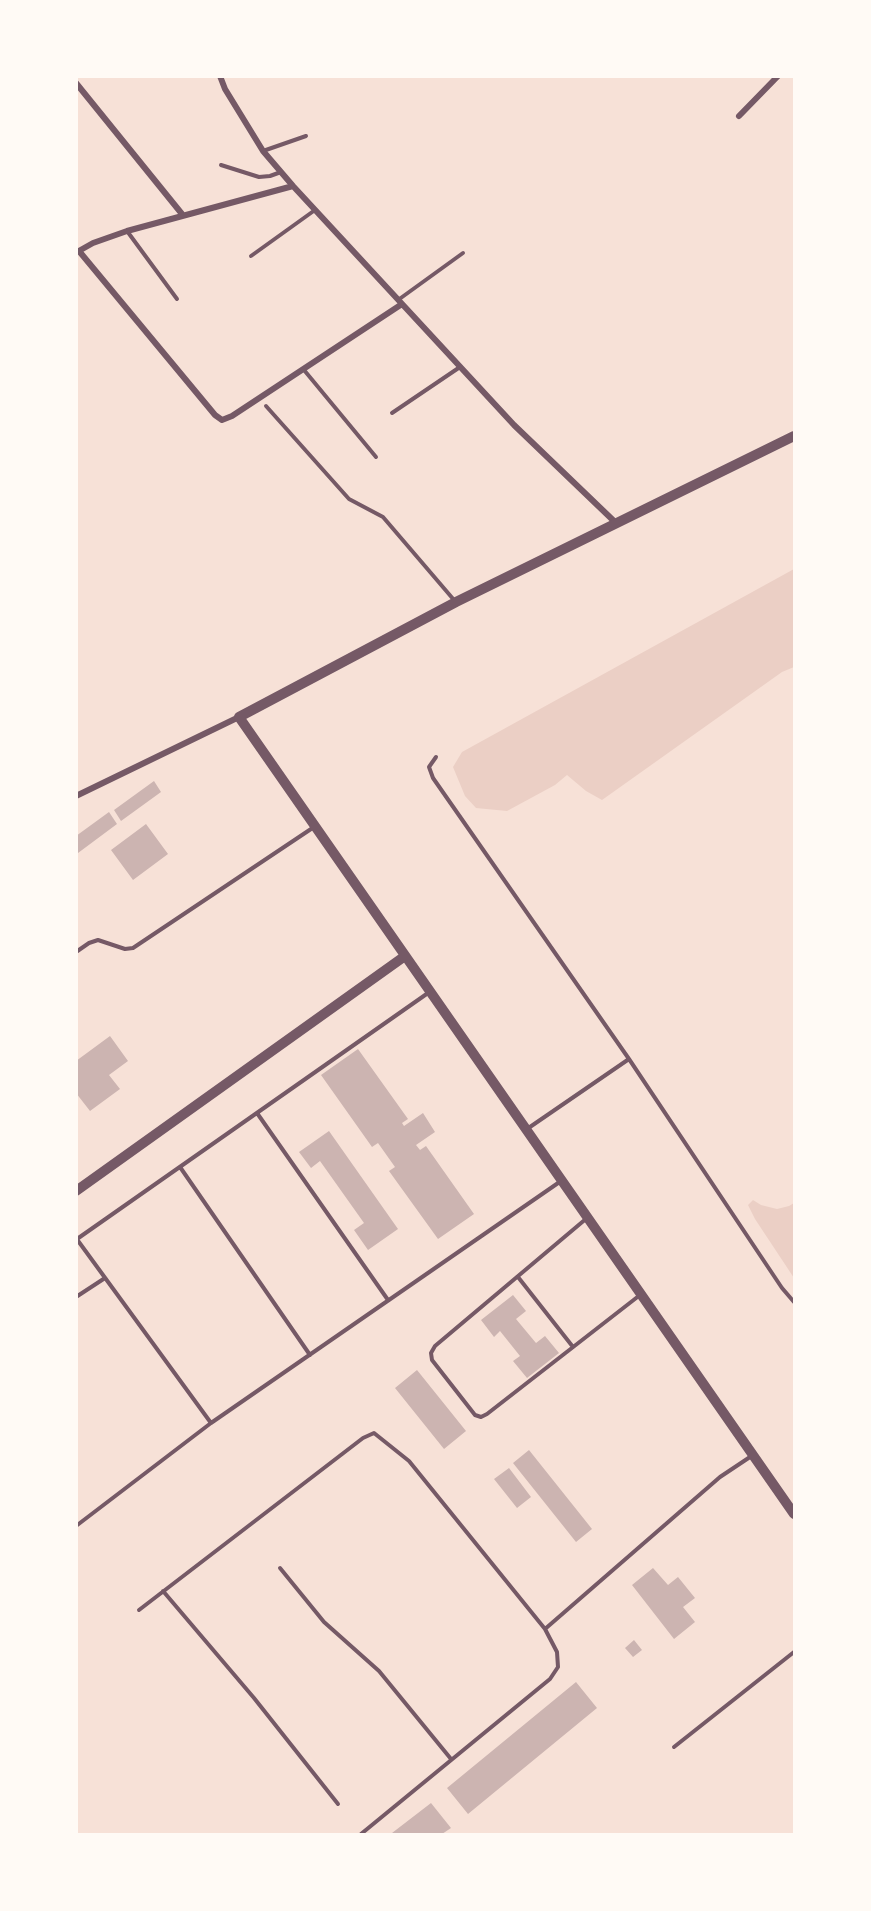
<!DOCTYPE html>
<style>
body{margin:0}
#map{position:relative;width:871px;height:1911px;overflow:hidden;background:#f7e1d7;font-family:Barlow,sans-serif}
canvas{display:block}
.frame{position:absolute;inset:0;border:78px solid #fffaf5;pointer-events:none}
</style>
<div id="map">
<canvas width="871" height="1911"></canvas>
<div class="frame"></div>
</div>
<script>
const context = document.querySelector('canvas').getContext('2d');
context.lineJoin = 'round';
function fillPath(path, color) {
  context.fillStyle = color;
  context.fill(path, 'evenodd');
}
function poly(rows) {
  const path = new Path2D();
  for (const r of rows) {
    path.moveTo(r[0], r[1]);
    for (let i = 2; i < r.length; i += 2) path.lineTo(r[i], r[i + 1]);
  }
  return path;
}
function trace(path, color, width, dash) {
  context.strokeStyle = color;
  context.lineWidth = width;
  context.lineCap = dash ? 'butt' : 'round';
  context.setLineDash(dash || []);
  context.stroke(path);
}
fillPath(poly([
 [794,569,794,667,782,672,602,800,586,791,567,775,555,785,507,811,476,808,465,796,453,767,462,752],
 [753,1200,761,1205,777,1209,789,1206,794,1203,794,1278,755,1219,748,1205]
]), '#ebcfc5');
fillPath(poly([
 [154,781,161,792,121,821,114,810],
 [109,812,117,824,78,853,76,836],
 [146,824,168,854,133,880,111,850],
 [110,1036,128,1061,109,1075,120,1089,90,1111,76,1093,76,1061],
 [358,1049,408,1119,402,1123,404,1126,423,1113,435,1132,416,1145,420,1150,426,1146,474,1214,438,1239,389,1171,395,1167,378,1143,372,1147,321,1075],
 [329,1131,398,1229,368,1250,354,1230,364,1223,320,1161,311,1168,299,1152],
 [513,1295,526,1311,516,1319,536,1343,545,1336,559,1353,527,1378,513,1361,520,1356,500,1331,494,1337,481,1320],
 [417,1370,466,1431,444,1449,395,1388],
 [529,1450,592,1529,576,1542,513,1463],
 [509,1468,531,1497,517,1508,494,1479],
 [653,1568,668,1585,678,1577,695,1598,683,1607,695,1622,674,1639,632,1585],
 [634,1640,642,1650,633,1657,625,1648],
 [576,1682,597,1708,468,1814,447,1788],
 [431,1803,451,1828,442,1834,393,1834,392,1833]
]), '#ccb4b1');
trace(poly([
 [263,151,306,136],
 [221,165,259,177,270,176,281,172],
 [127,231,177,299],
 [251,256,315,210],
 [398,300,463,253],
 [304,370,376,457],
 [266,406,349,499,383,517,454,600],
 [392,413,460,367],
 [436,757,429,767,433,778,629,1059,782,1288,794,1302],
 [76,952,89,943,98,940,125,949,133,948,314,827],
 [257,1113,388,1300],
 [527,1129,629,1059],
 [180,1167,310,1355],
 [587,1218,435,1346,431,1353,432,1360,475,1415,481,1417,487,1414,640,1295],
 [76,1238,211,1423,561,1181],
 [77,1239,428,993],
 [518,1277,573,1347],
 [76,1297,105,1278],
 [76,1526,211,1423],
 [280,1568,324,1622,379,1671,451,1759],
 [163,1591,254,1698,338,1804],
 [139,1610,363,1438,374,1433,409,1461,545,1629],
 [674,1747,794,1652],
 [361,1834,550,1679,558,1667,557,1652,545,1629,720,1477,753,1455]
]), '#755966', 4);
trace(poly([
 [220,76,225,89,263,151,293,186,514,425,616,523],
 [76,83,182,214],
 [739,116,778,76],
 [79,251,215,415,222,420,232,416,402,304],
 [77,252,93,243,127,231,293,186],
 [76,796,239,717]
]), '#755966', 6);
trace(poly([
 [794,436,456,602,239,717,794,1514],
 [76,1191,405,956]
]), '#755966', 10);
</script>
